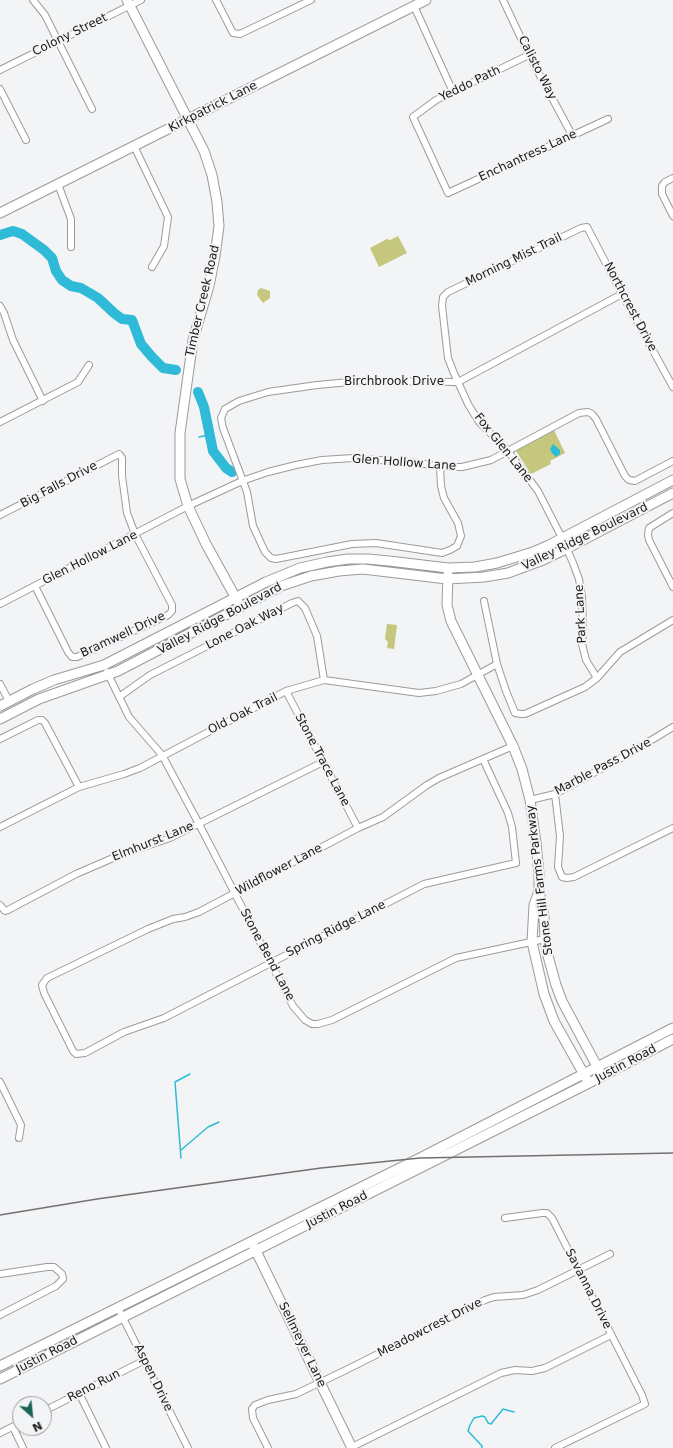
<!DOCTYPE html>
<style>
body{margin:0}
#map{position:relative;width:673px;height:1448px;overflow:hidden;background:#f3f4f6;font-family:"DejaVu Sans",sans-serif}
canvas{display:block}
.north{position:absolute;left:12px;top:1396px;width:40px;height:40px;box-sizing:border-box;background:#f3f4f6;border:1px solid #9c9c9e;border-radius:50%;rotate:153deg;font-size:11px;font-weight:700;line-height:16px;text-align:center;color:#19191a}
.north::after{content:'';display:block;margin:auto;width:14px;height:18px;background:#1c6458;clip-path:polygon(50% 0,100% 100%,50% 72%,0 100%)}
</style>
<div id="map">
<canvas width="673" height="1448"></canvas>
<div class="north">N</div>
</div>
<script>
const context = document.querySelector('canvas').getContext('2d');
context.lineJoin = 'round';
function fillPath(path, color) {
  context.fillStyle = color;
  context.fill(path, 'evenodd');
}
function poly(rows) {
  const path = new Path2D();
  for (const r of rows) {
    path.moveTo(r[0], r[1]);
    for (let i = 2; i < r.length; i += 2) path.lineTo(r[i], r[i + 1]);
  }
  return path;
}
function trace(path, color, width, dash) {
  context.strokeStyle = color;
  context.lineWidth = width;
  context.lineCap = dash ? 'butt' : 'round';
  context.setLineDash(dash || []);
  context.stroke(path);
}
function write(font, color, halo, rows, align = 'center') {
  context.font = font + ' "DejaVu Sans",sans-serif';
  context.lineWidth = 4;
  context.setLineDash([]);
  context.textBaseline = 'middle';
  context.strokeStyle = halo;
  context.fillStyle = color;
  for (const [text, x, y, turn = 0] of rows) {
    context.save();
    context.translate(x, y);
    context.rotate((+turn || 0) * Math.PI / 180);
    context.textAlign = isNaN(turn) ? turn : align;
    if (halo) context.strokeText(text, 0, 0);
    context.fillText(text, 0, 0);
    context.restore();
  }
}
fillPath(poly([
 [398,236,407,253,379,267,370,248,387,239,390,240],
 [261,288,270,291,270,298,263,303,257,295,258,290],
 [554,430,565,453,550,461,551,464,531,474,516,451,519,449],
 [387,624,397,625,394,649,387,648,388,642,385,639]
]), '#c4c77d');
fillPath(poly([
 [553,444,560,450,560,454,556,457,552,453,550,449]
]), '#2fbbd7');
trace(poly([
 [199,437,209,435],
 [181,1150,208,1127,219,1122],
 [181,1158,175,1082,190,1074],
 [482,1448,482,1446,468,1431,470,1425,474,1418,482,1416,485,1417,488,1423,491,1424,503,1409,514,1412]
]), '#2fbbd7', 1.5);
trace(poly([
 [0,235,13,231,22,234,44,250,52,258,56,271,62,280,71,286,81,288,98,298,114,313,122,319,132,320,141,344,152,357,163,368,176,370],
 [198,392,204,407,213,451,226,468,232,472]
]), '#2fbbd7', 10);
const street = poly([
 [33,0,45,15,92,109],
 [216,0,233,33,240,34,311,0],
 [503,0,529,55,572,135],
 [414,6,453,92],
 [529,55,436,100,413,117,448,193,608,119],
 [0,70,141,0],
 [0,89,26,140],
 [134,146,168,217,164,246,152,267],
 [673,178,665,182,662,186,662,194,673,216],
 [58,184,71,219,71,247],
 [0,306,4,313,13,340,43,401],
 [0,422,78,382,89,365],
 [440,467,441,486,444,498,458,523,461,536,457,546,450,550,442,553,376,543,352,544,276,559,271,558,265,552,253,526,247,492,223,428,221,418,225,409,239,401,268,392,317,385,361,381,458,382,622,294],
 [673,513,649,528,648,535,649,540,673,587],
 [0,515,119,454,122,458,122,476,127,513,135,534,172,605,172,611,168,615,77,657,72,657,68,652,35,586],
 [484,601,497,664,506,691,515,713,521,714,525,714,585,687,597,678,620,652,673,620],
 [0,604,188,506,242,481,268,472,296,465,322,460,353,458,420,463,440,467,462,467,491,460,579,413,588,412,592,414,596,419,625,476,629,480,635,481,673,461],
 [107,672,129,717,162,755,199,824,293,1006,305,1020,312,1024,318,1024,332,1020,456,958,545,939],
 [597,678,586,660,582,644,583,628,582,597,579,579,573,563,562,538,538,491,508,451,479,422,468,404,453,371,448,358,442,306,443,297,448,292,581,228,587,227,622,294,673,387],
 [0,684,9,701],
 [286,691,358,828],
 [119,697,150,675,292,603,298,601,305,608,317,636,324,680],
 [0,739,38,720,42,720,45,723,79,787],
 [483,759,508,813,512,827,516,863,424,884,164,1018,124,1032,85,1053,76,1054,73,1051,44,993,42,985,47,978,148,929,173,919,185,917,199,912,358,828,383,817,427,785,439,778,513,746],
 [555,794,560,836,558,867,562,877,567,878,574,877,673,828],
 [530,800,555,794,630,753,673,727],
 [0,827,79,787,124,774,140,768,286,691,324,680,419,693,436,691,461,684,497,664],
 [0,905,5,911,8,910,76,874,120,855,170,838,323,762],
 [0,1082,21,1125,19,1138],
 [505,1218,542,1213,547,1213,552,1218,642,1395,645,1404,555,1448],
 [0,1274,47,1267,54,1267,62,1274,63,1279,56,1286,0,1315],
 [118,1308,188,1448],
 [79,1393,106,1448],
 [44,1411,145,1360],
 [13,1427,23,1448],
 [0,1433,20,1423],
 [352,1447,501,1373,515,1370,532,1371,545,1368,611,1335],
 [268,1448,253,1418,252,1409,255,1405,268,1400,296,1394,348,1369,485,1300,494,1297,523,1295,538,1290,610,1254]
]);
const secondary = poly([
 [127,0,204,151,212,175,217,202,219,226,215,256,209,286,193,340,180,433,180,479,188,506,206,544,238,602],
 [0,213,426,0],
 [448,574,447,605,451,621,513,746,522,769,530,800,536,843,539,874,539,890,544,916,545,939,548,956,556,985,562,1001,600,1072],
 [0,706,33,689,54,680,104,665,266,582,300,568,327,562,348,559,368,559,389,561,448,568,475,567,497,563,533,552,549,545,673,480],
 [0,719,39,699,118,671,281,586,311,576,339,571,363,569,447,579,484,577,508,573,543,560,566,549,673,493],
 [539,891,534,905,532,942,544,994,554,1021,586,1078],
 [254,1247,352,1448],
 [0,1366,420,1158,673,1028],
 [0,1379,589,1083,673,1039]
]);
trace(street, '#9a9b9d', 8);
trace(secondary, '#9a9b9d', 11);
trace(street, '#fff', 6);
trace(secondary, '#fff', 9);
trace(poly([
 [0,1215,97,1199,321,1168,420,1158,673,1153]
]), '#717173', 1.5);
write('12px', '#19191a', '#f3f4f6', [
 ["Colony Street",70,35,-26],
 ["Calisto Way",537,68,63],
 ["Yeddo Path",470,84,-26],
 ["Kirkpatrick Lane",213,107,-27],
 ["Enchantress Lane",528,156,-25],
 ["Morning Mist Trail",514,260,-26],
 ["Timber Creek Road",203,301,-77],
 ["Northcrest Drive",630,307,62],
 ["Birchbrook Drive",394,382],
 ["Fox Glen Lane",503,448,51],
 ["Glen Hollow Lane",404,463,4],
 ["Big Falls Drive",59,485,-28],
 ["Valley Ridge Boulevard",585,537,-26],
 ["Glen Hollow Lane",90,558,-27],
 ["Park Lane",581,614,-93],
 ["Valley Ridge Boulevard",220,619,-28],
 ["Lone Oak Way",245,627,-27],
 ["Bramwell Drive",123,635,-25],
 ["Old Oak Trail",243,714,-27],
 ["Stone Trace Lane",322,760,62],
 ["Marble Pass Drive",603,767,-28],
 ["Elmhurst Lane",153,842,-22],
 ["Wildflower Lane",279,870,-28],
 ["Stone Hill Farms Parkway",540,880,-97],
 ["Spring Ridge Lane",336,929,-27],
 ["Stone Bend Lane",267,955,62],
 ["Justin Road",626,1064,-28],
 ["Justin Road",337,1210,-27],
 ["Savanna Drive",588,1289,63],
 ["Meadowcrest Drive",430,1328,-27],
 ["Sellmeyer Lane",302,1345,64],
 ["Justin Road",47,1355,-27],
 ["Aspen Drive",153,1378,64],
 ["Reno Run",94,1386,-27]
]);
</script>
